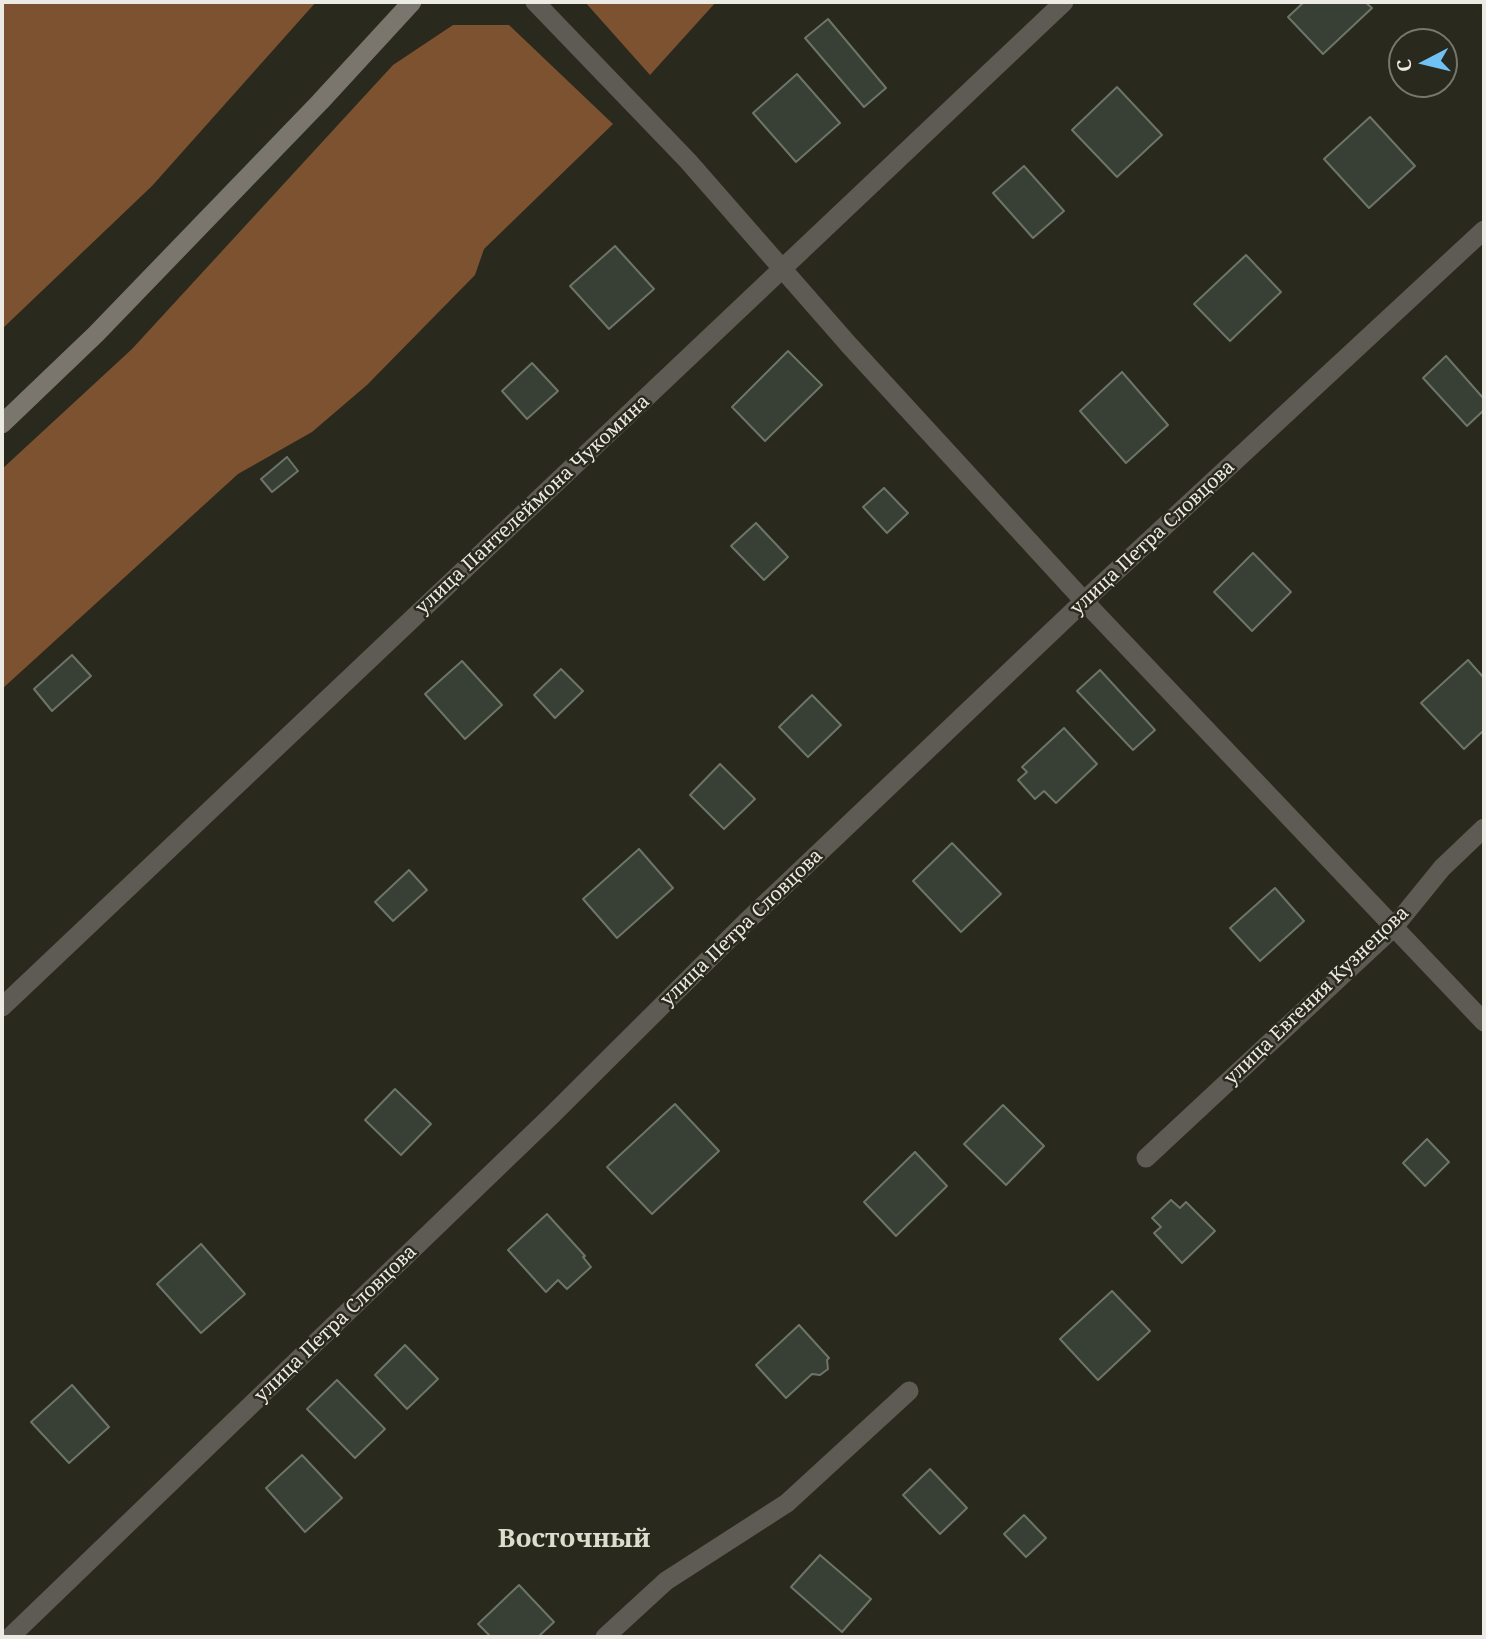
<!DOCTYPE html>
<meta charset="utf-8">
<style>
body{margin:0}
#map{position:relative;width:1486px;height:1639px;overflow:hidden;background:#29291d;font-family:"Noto Serif",serif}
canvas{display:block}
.frame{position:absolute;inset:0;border:4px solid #ebebe3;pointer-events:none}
.north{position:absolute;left:1388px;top:28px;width:70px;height:70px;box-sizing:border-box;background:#29291d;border:2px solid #77776c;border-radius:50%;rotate:263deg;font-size:19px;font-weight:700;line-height:28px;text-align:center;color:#ebebe3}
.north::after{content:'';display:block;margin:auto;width:24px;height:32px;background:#70c1f4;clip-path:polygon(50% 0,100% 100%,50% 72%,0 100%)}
</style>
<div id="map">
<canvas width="1486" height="1639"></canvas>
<div class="frame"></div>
<div class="north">С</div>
</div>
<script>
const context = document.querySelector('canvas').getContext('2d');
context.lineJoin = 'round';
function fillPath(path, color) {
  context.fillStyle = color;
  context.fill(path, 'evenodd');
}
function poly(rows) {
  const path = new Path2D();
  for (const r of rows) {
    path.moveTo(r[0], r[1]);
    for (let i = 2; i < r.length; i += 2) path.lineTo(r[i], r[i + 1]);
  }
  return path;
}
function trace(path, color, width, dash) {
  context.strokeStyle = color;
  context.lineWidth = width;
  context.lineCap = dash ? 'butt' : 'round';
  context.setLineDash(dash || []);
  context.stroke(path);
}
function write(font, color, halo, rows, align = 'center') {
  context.font = font + ' "Noto Serif",serif';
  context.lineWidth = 5;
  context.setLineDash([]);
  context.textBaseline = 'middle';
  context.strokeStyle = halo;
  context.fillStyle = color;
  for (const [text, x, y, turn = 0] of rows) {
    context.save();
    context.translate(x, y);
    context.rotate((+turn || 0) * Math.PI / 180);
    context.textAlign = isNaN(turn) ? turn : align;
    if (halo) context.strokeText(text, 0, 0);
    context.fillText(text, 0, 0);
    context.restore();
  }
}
fillPath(poly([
 [2,2,316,2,152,186,2,329],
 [585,2,716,2,650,75],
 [453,25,509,25,613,124,484,249,475,275,367,385,312,432,238,474,2,689,2,469,132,349,393,65]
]), '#7d5231');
const building = poly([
 [1304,2,1365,2,1372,8,1323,54,1288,17,1304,2],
 [828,19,886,88,864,107,805,38,828,19],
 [797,74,840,123,796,162,753,113,797,74],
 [1117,87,1162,135,1117,177,1072,130,1117,87],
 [1370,117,1415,166,1369,208,1324,159,1370,117],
 [1024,166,1064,211,1033,238,993,193,1024,166],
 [615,246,654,289,609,329,570,286,615,246],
 [1246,255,1281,292,1230,341,1194,304,1246,255],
 [788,351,822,385,765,441,732,407,788,351],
 [1446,356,1484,399,1484,410,1467,426,1423,378,1446,356],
 [532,363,558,391,527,419,502,391,532,363],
 [1122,372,1168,425,1126,463,1080,411,1122,372],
 [287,457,298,471,272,492,261,479,287,457],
 [884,488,908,513,887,533,863,507,884,488],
 [756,523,788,557,764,580,731,546,756,523],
 [1253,553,1291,592,1252,631,1214,592,1253,553],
 [72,655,91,676,52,711,34,689,72,655],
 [1468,660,1484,678,1484,734,1482,732,1464,749,1421,703,1468,660],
 [462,661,502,705,465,739,425,694,462,661],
 [561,669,583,691,555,718,534,695,561,669],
 [1100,670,1155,730,1133,750,1077,691,1100,670],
 [812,695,841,725,808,757,779,727,812,695],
 [1064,728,1097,764,1056,803,1044,791,1035,799,1018,780,1027,772,1022,767,1064,728],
 [720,764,755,799,724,829,690,795,720,764],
 [952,843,1001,894,961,932,913,881,952,843],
 [639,849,673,888,617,938,583,899,639,849],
 [409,870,427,890,393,921,375,902,409,870],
 [1275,888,1304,921,1260,961,1230,928,1275,888],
 [395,1089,431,1124,401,1155,365,1120,395,1089],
 [675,1104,719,1151,652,1214,607,1167,675,1104],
 [1003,1105,1044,1146,1006,1185,964,1144,1003,1105],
 [1427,1139,1449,1162,1425,1186,1403,1163,1427,1139],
 [915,1152,947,1186,896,1236,864,1202,915,1152],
 [1171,1200,1180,1208,1186,1202,1215,1231,1182,1263,1154,1233,1161,1227,1152,1218,1171,1200],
 [547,1214,585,1256,583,1257,591,1267,567,1289,558,1280,546,1292,508,1250,547,1214],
 [201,1244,245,1294,201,1333,157,1284,201,1244],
 [1112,1291,1150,1331,1098,1380,1060,1339,1112,1291],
 [799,1325,829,1358,827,1360,828,1369,820,1375,812,1374,786,1398,756,1365,799,1325],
 [405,1345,438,1379,407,1409,375,1375,405,1345],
 [337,1380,385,1429,355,1458,307,1409,337,1380],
 [72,1385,109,1427,69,1463,31,1422,72,1385],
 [302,1455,342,1498,305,1532,266,1488,302,1455],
 [930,1469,967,1508,940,1534,903,1495,930,1469],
 [1024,1515,1046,1538,1026,1557,1004,1534,1024,1515],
 [820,1555,871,1599,842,1632,791,1587,820,1555],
 [519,1585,554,1622,538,1637,491,1637,478,1624,519,1585]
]);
fillPath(building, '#383f34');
trace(building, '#6d7569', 2);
trace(poly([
 [535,2,688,161,849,345,1084,601,1484,1022],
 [2,1007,1064,2],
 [1146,1158,1394,927,1442,868,1484,828],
 [10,1637,551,1116,745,923,1084,601,1484,230],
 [605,1637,666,1581,787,1503,909,1391]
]), '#5e5b55', 19);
trace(poly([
 [2,424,96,334,320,102,412,2]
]), '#7b766d', 19);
write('19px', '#ebebe3', '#29291d', [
 ["улица Пантелеймона Чукомина",533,505,-43],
 ["улица Петра Словцова",1153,538,-43],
 ["улица Петра Словцова",742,928,-44],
 ["улица Евгения Кузнецова",1317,996,-44],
 ["улица Петра Словцова",336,1324,-44]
]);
write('bold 26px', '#dcddcd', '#29291d', [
 ["Восточный",574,1540]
]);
</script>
